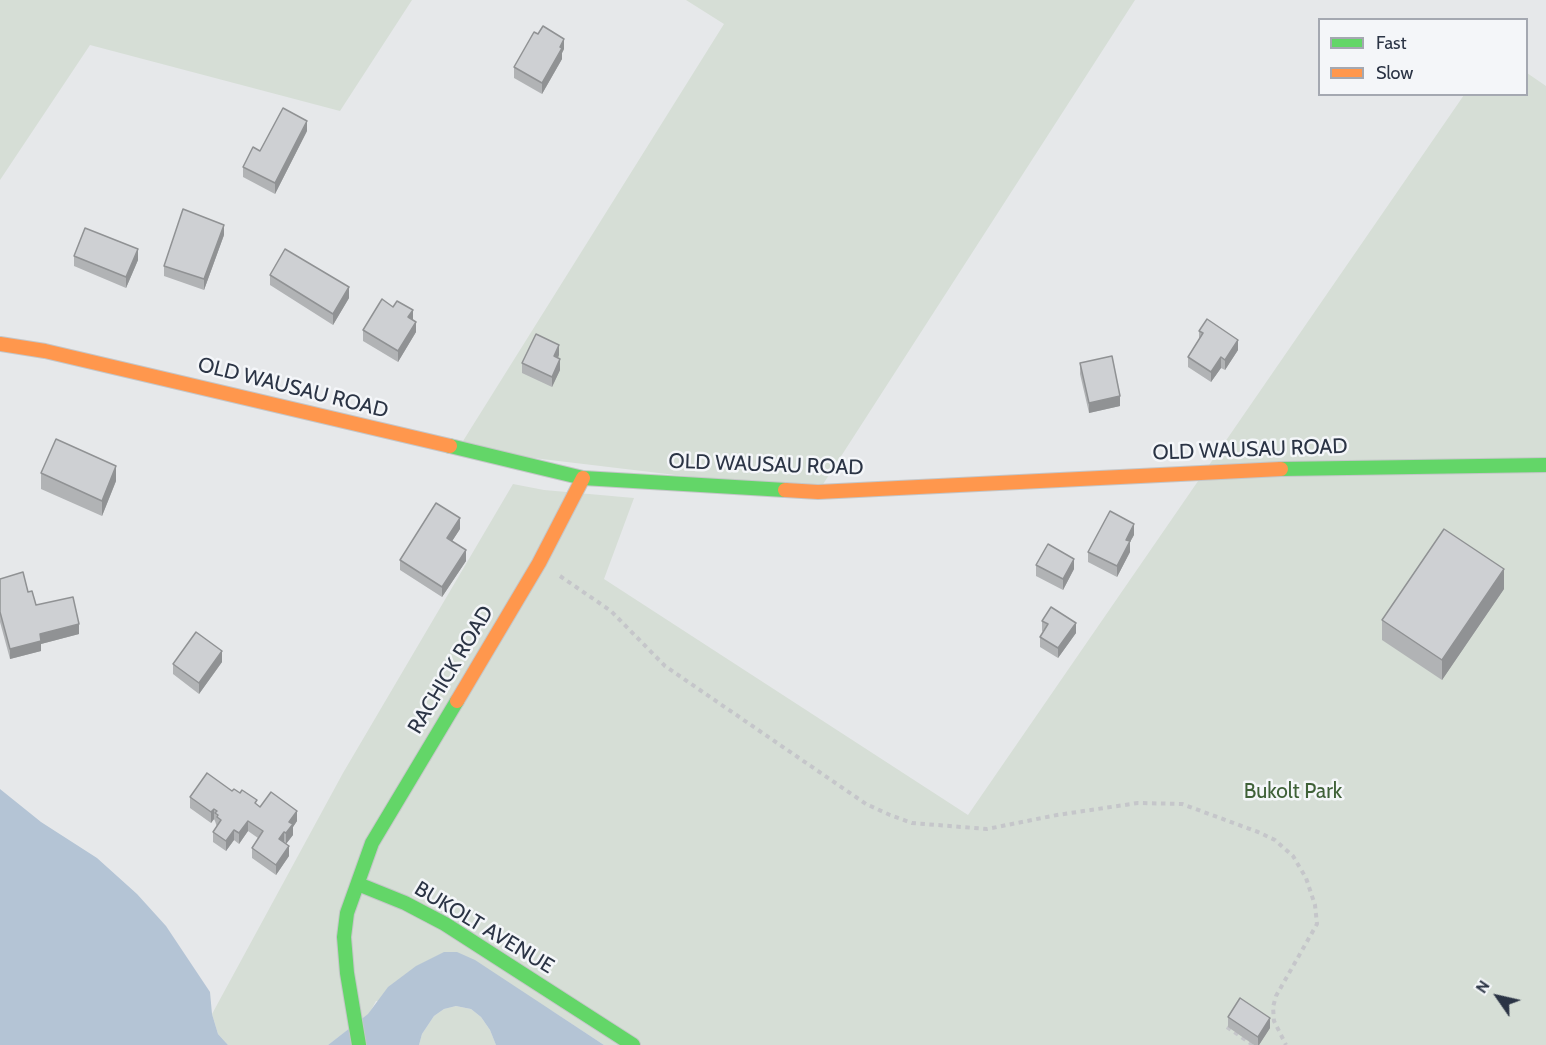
<!DOCTYPE html>
<style>
body{margin:0}
#map{position:relative;width:1546px;height:1045px;overflow:hidden;background:#e6e8ea;font-family:Cabin,sans-serif}
canvas{display:block}
.legend{position:absolute;left:1318px;top:18px;width:210px;height:78px;box-sizing:border-box;background:#f4f6f9;border:2px solid #a4a8b1;margin:0;padding:8px 10px;list-style:none;font-size:18px;color:#2b3445}
.legend li{display:flex;align-items:center;gap:12px;height:30px}
.legend b{width:30px;border:2px solid #a4a8b1}
.north{position:absolute;left:1468px;top:967px;width:60px;height:60px;-webkit-text-stroke:4px #f4f6f9;paint-order:stroke;rotate:304deg;font-size:16px;font-weight:700;line-height:24px;text-align:center;color:#2b3445}
.north::after{content:'';display:block;margin:auto;width:21px;height:27px;background:#2b3445;clip-path:polygon(50% 0,100% 100%,50% 72%,0 100%)}
</style>
<div id="map">
<canvas width="1546" height="1045"></canvas>
<ul class="legend">
<li><b style="height:8px;background:#63d668"></b>Fast</li>
<li><b style="height:8px;background:#ff974d"></b>Slow</li>
</ul>
<div class="north">N</div>
</div>
<script>
const context = document.querySelector('canvas').getContext('2d');
context.lineJoin = 'round';
function fillPath(path, color) {
  context.fillStyle = color;
  context.fill(path, 'evenodd');
}
function poly(rows) {
  const path = new Path2D();
  for (const r of rows) {
    path.moveTo(r[0], r[1]);
    for (let i = 2; i < r.length; i += 2) path.lineTo(r[i], r[i + 1]);
  }
  return path;
}
function trace(path, color, width, dash) {
  context.strokeStyle = color;
  context.lineWidth = width;
  context.lineCap = dash ? 'butt' : 'round';
  context.setLineDash(dash || []);
  context.stroke(path);
}
function write(font, color, halo, rows, align = 'center') {
  context.font = font + ' Cabin,sans-serif';
  context.lineWidth = 5;
  context.setLineDash([]);
  context.textBaseline = 'middle';
  context.strokeStyle = halo;
  context.fillStyle = color;
  for (const [text, x, y, turn = 0] of rows) {
    context.save();
    context.translate(x, y);
    context.rotate((+turn || 0) * Math.PI / 180);
    context.textAlign = isNaN(turn) ? turn : align;
    if (halo) context.strokeText(text, 0, 0);
    context.fillText(text, 0, 0);
    context.restore();
  }
}
fillPath(poly([
 [0,0,412,0,340,111,90,45,0,180],
 [686,0,1135,0,818,492,458,449,724,24],
 [1527,73,1546,86,1546,1045,604,1045,552,1011,376,1001,369,1014,328,1045,228,1045,218,1034,212,1014,343,773,513,484,544,490,634,498,604,579,968,815,1464,95,1526,94],
 [456,1006,471,1009,481,1017,490,1030,496,1045,419,1045,422,1034,434,1016,444,1009]
]), '#d6ded6');
fillPath(poly([
 [0,789,41,822,97,858,137,894,166,926,210,992,212,1014,218,1034,228,1045,0,1045],
 [444,952,457,952,475,960,604,1045,496,1045,490,1030,481,1017,471,1009,456,1006,444,1009,434,1016,422,1034,419,1045,328,1045,368,1014,388,987,416,966]
]), '#b4c4d5');
const fast = poly([
 [450,446,583,478,785,490],
 [1281,469,1546,465],
 [358,884,405,903,445,924,633,1045],
 [359,1045,347,973,344,937,347,913,372,843,457,701]
]);
const slow = poly([
 [0,344,45,351,450,446],
 [785,490,818,492,1281,469],
 [457,701,539,563,583,478]
]);
trace(fast, '#c4c6c8', 16);
trace(slow, '#c4c6c8', 16);
trace(poly([
 [560,576,611,611,665,666,866,804,890,815,912,823,987,829,1057,815,1138,803,1182,804,1258,832,1275,840,1293,856,1306,878,1315,905,1317,924,1276,996,1273,1007,1274,1021,1286,1045],
 [1227,1027,1253,1045]
]), '#c5c6ca', 4, [4.5, 4.5]);
trace(fast, '#63d668', 14);
trace(slow, '#ff974d', 14);
fillPath(poly([
 [564,49,562,53,562,59,542,94,514,78,514,67],
 [307,131,275,194,243,177,243,167,260,151],
 [224,235,204,290,164,276,164,266],
 [74,256,138,260,126,288,74,266],
 [270,275,349,298,333,325,270,285],
 [413,320,416,332,398,362,363,341,363,330],
 [1199,331,1238,350,1225,370,1221,368,1211,382,1188,367,1188,357,1199,339],
 [559,355,558,358,560,370,552,387,522,373,522,363],
 [1080,363,1120,406,1089,413,1080,374],
 [41,473,116,481,102,516,41,489],
 [460,529,452,541,466,561,442,597,400,570,400,560],
 [1134,535,1130,542,1130,552,1117,577,1088,562,1088,552],
 [1036,565,1074,569,1063,590,1036,576],
 [0,579,28,592,36,605,79,634,41,644,41,651,10,659,0,622],
 [1504,589,1442,680,1382,640,1382,620],
 [1042,621,1076,633,1058,658,1040,647,1040,637,1043,632,1042,631],
 [222,662,199,694,173,674,173,664],
 [232,791,260,807,297,821,293,827,293,835,286,844,289,856,276,875,252,858,252,848,258,838,248,831,239,844,234,840,226,851,213,842,213,832,217,827,215,821,214,819,211,823,190,808,190,797],
 [1228,1017,1270,1028,1259,1045,1254,1045,1228,1027]
]), '#b1b3b5');
fillPath(poly([
 [564,39,564,49,562,53,562,59,542,94,542,83],
 [307,121,307,131,275,194,275,183],
 [224,225,224,235,204,290,204,279],
 [138,249,138,260,126,288,126,277],
 [349,287,349,298,333,325,333,314],
 [413,310,413,321,408,317],
 [416,322,416,332,398,362,398,351],
 [1238,340,1238,350,1225,370,1225,360],
 [559,345,559,355,554,367,554,356],
 [1221,357,1221,368,1211,382,1211,372],
 [560,359,560,370,552,387,552,377],
 [1120,396,1120,406,1089,413,1089,403],
 [116,466,116,481,102,516,102,501],
 [460,518,460,529,447,549,447,538],
 [1134,524,1134,535,1130,542,1130,552,1117,577,1117,566,1126,540],
 [466,550,466,561,442,597,442,587],
 [1074,559,1074,569,1063,590,1063,579],
 [1504,569,1504,589,1442,680,1442,660],
 [1076,623,1076,633,1058,658,1058,648],
 [79,624,79,634,41,644,41,651,10,659,10,649,40,634],
 [222,651,222,662,199,694,199,683],
 [214,809,214,819,211,823,211,812],
 [297,811,297,821,293,827,293,835,286,844,286,833,289,822],
 [248,821,248,831,239,844,239,833],
 [234,830,234,840,226,851,226,841],
 [284,832,284,842,279,839],
 [289,846,289,856,276,875,276,865],
 [1270,1018,1270,1028,1259,1045,1258,1045,1258,1037]
]), '#909294');
const building = poly([
 [543,26,564,39,560,47,562,48,542,83,514,67,534,32,538,34,543,26],
 [283,108,307,121,275,183,243,167,253,147,260,151,283,108],
 [183,209,224,225,204,279,164,266,183,209],
 [85,228,138,249,126,277,74,256,85,228],
 [285,249,349,287,333,314,270,275,285,249],
 [382,299,393,307,397,301,413,310,408,317,416,322,398,351,363,330,382,299],
 [1207,319,1238,340,1225,360,1221,357,1211,372,1188,357,1203,333,1199,331,1207,319],
 [536,334,559,345,554,356,560,359,552,377,522,363,536,334],
 [1112,356,1120,396,1089,403,1080,363,1112,356],
 [56,439,116,466,102,501,41,473,56,439],
 [436,503,460,518,447,538,466,550,442,587,400,560,436,503],
 [1110,511,1134,524,1126,540,1130,541,1117,566,1088,552,1110,511],
 [1444,529,1504,569,1442,660,1382,620,1444,529],
 [1048,544,1074,559,1063,579,1036,565,1048,544],
 [23,572,28,592,32,591,36,605,73,597,79,624,40,634,41,641,10,649,0,612,0,579,23,572],
 [1051,607,1076,623,1058,648,1040,637,1048,624,1042,621,1051,607],
 [196,632,222,651,199,683,173,664,196,632],
 [207,773,232,791,234,789,240,793,242,790,257,800,255,803,260,807,271,792,297,811,289,822,293,824,286,833,284,832,279,839,289,846,276,865,252,848,263,831,248,821,239,833,234,830,226,841,213,832,221,820,217,817,218,815,215,813,217,811,214,809,211,812,190,797,207,773],
 [1240,998,1270,1018,1258,1037,1228,1017,1240,998]
]);
fillPath(building, '#ced0d3');
trace(building, '#909294', 1.5);
write('21px', '#2b3445', '#f4f6f9', [
 ["OLD WAUSAU ROAD",293,388,14],
 ["OLD WAUSAU ROAD",1250,450,-2],
 ["OLD WAUSAU ROAD",766,465,2],
 ["RACHICK ROAD",451,670,-59],
 ["BUKOLT AVENUE",484,928,31]
]);
write('21px', '#3f6138', '#f4f6f9', [
 ["Bukolt Park",1293,792]
]);
</script>
